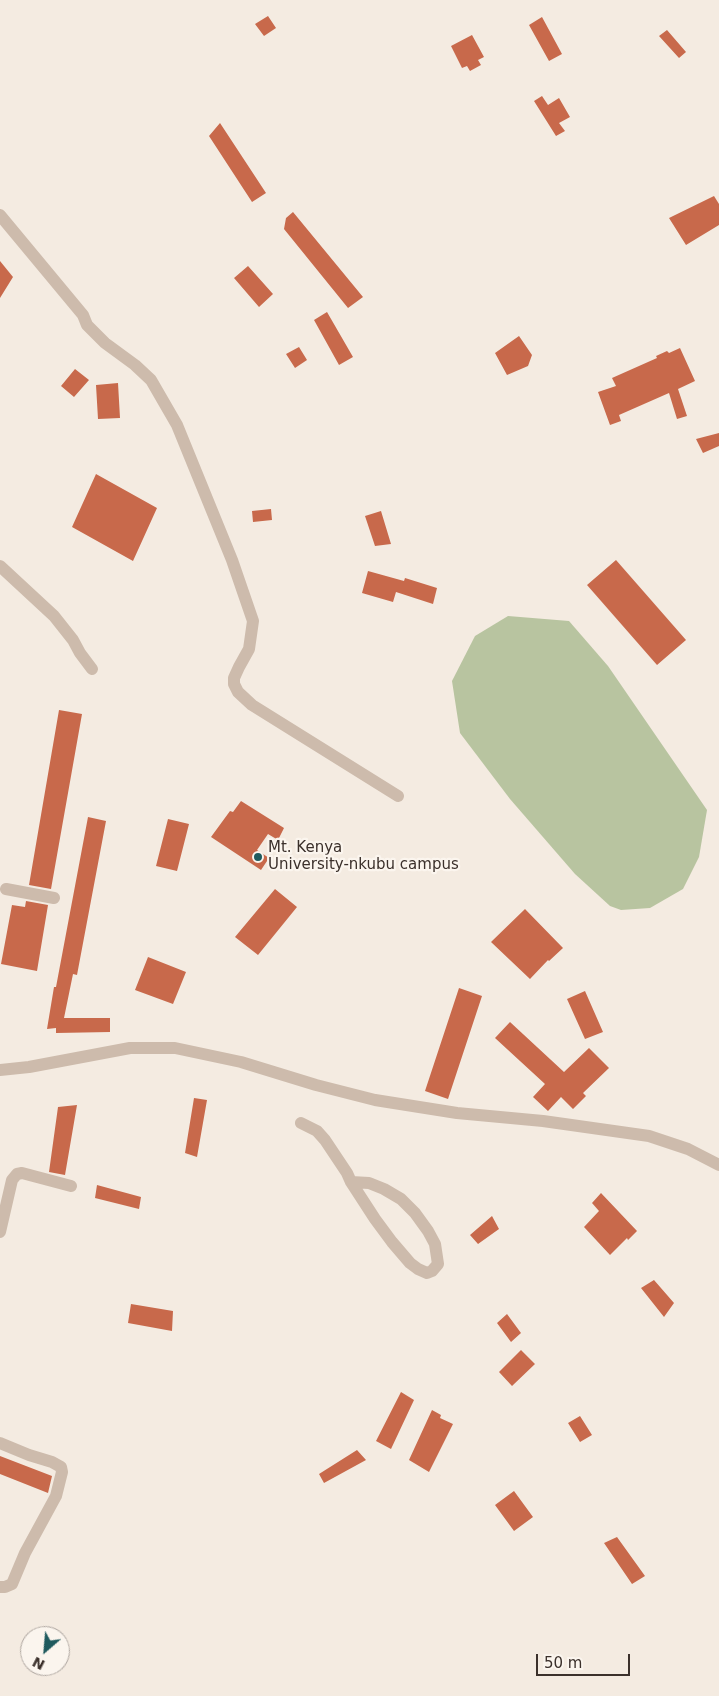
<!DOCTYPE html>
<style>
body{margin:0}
#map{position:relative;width:719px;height:1696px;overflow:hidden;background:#f4ebe1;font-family:"DejaVu Sans",sans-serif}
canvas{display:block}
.north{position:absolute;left:20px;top:1626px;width:50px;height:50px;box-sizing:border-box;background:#fbf5ee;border:1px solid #aea6a0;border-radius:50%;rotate:207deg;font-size:14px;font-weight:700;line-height:20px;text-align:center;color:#3b302b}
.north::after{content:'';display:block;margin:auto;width:18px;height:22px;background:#1f5a5e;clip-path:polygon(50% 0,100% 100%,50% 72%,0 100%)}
.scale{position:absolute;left:536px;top:1654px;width:94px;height:22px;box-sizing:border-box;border:2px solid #3b302b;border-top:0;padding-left:6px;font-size:15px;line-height:18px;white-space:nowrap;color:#3b302b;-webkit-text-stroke:4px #fbf5ee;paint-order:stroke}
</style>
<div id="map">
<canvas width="719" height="1696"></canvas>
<div class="north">N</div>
<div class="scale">50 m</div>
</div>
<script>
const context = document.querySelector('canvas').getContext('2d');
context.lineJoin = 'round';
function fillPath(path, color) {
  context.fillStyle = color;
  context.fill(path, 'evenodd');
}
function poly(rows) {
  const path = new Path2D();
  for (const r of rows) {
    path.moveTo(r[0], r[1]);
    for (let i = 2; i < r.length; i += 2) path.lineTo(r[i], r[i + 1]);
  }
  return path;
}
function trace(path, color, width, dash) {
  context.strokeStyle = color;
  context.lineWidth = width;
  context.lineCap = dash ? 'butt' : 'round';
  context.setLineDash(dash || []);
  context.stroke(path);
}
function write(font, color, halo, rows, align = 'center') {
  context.font = font + ' "DejaVu Sans",sans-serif';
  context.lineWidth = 4.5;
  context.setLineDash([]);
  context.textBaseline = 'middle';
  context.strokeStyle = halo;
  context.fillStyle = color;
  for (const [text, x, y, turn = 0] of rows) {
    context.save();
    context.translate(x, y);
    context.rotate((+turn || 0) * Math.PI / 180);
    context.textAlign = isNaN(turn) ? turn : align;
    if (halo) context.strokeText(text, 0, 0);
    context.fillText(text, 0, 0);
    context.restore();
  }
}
fillPath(poly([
 [508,616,569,621,608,666,707,810,699,857,683,889,650,908,621,910,610,906,575,874,510,799,460,733,452,681,475,636]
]), '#b8c4a0');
fillPath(poly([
 [268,16,276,28,264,36,255,24],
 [542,17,562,54,549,61,529,25],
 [667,30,686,52,679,58,659,36],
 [472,35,484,57,478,60,481,65,470,71,467,66,462,68,451,46],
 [542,96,548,105,559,98,570,117,559,123,565,131,556,136,534,101],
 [220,123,266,193,252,202,209,136],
 [714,196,719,204,719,225,686,245,669,218],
 [293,212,363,297,348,308,284,229,286,218],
 [0,261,13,277,0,298],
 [248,266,273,294,259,307,234,278],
 [327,312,353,357,339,365,314,320],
 [519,336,532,355,528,366,507,375,495,353],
 [299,347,307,360,295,368,286,354],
 [680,348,695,381,678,389,687,416,677,419,669,393,619,415,621,421,610,425,598,392,616,386,612,378,657,358,656,356,667,351,669,353],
 [75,369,89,380,74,397,61,386],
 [118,383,120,418,98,419,96,385],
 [719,433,719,446,703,453,696,439],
 [96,474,157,508,133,561,72,527],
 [271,509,272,520,253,522,252,511],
 [381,511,391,544,375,546,365,516],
 [616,560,686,640,657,665,587,585],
 [368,571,404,581,405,578,437,588,433,604,396,592,393,602,362,593],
 [59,710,82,714,51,889,29,885],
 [241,801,284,828,278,840,268,834,257,850,269,858,261,870,211,837,230,811,233,812],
 [88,817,106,821,77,975,73,974,64,1018,110,1018,110,1032,56,1033,56,1028,47,1029,54,987,56,987],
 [168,819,189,824,177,871,156,866],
 [275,889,297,907,258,955,235,937],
 [26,901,48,905,37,971,1,964,12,905,25,907],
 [525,909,563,948,549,961,548,960,530,979,491,942],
 [148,957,186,972,173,1004,135,990],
 [459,988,482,996,448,1099,425,1091],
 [585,991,603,1032,585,1039,567,999],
 [510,1022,564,1072,589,1048,609,1068,583,1093,586,1096,573,1109,561,1097,548,1111,533,1097,545,1084,495,1038],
 [194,1098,207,1100,197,1157,185,1153],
 [77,1105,65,1175,49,1172,58,1107],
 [97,1185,141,1197,139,1209,95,1198],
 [601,1193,637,1231,628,1240,627,1238,610,1255,584,1227,599,1211,592,1203],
 [492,1216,499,1229,478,1244,470,1235],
 [654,1280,674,1303,664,1317,641,1288],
 [131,1304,173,1311,172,1331,128,1323],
 [507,1314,521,1333,511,1342,497,1323],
 [521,1350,535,1364,512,1386,499,1372],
 [401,1392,414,1400,391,1449,376,1441],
 [432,1410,441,1415,440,1418,453,1424,429,1472,409,1460],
 [580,1416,592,1435,580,1442,568,1423],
 [357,1450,366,1460,324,1483,319,1474],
 [0,1456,52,1476,48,1493,0,1474],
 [514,1491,533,1517,514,1531,495,1505],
 [617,1537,645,1576,632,1584,604,1543]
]), '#c8694b');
trace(poly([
 [0,215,83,315,87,325,105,343,135,365,151,380,177,425,232,560,253,621,249,649,239,667,234,678,234,684,238,692,252,705,398,796],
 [0,566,54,616,73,640,80,653,92,669],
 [6,889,54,898],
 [0,1070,29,1067,130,1048,175,1048,241,1062,316,1085,375,1100,457,1113,543,1121,649,1136,688,1149,719,1165],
 [301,1123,317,1131,325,1140,347,1173,351,1182,375,1219,392,1242,410,1263,418,1269,427,1273,432,1271,438,1264,435,1244,428,1231,415,1213,401,1199,384,1189,369,1183,351,1182],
 [0,1232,12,1180,17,1174,22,1173,71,1186],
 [0,1443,29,1455,52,1462,61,1467,62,1472,56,1496,25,1553,12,1584,5,1587,0,1587]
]), '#cdbbac', 12);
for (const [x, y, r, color] of [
 [258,857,5,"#1f5a5e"]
]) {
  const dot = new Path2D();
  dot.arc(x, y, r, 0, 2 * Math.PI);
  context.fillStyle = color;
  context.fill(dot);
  trace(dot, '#fbf5ee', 2);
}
write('15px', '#3b302b', '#fbf5ee', [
 ["Mt. Kenya",268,848],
 ["University-nkubu campus",268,865]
], 'left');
</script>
